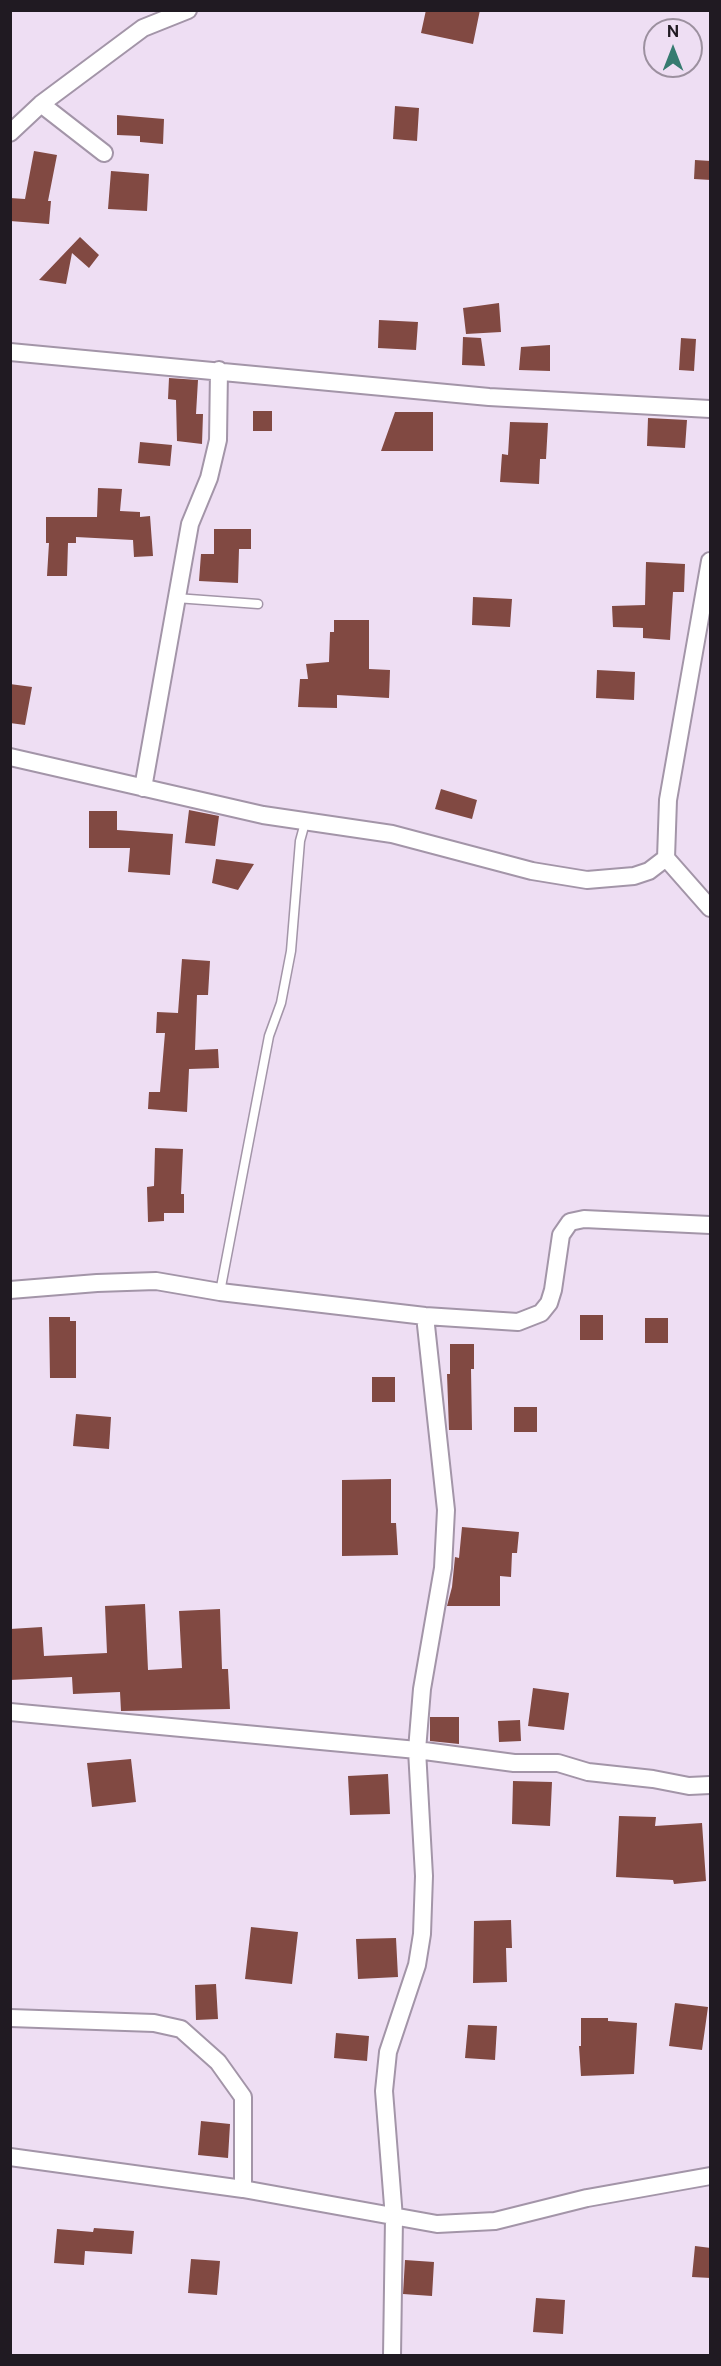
<!DOCTYPE html>
<style>
body{margin:0}
#map{position:relative;width:721px;height:2366px;overflow:hidden;background:#eedef3;font-family:"Public Sans",sans-serif}
canvas{display:block}
.frame{position:absolute;inset:0;border:12px solid #201a22;pointer-events:none}
.north{position:absolute;left:643px;top:18px;width:60px;height:60px;box-sizing:border-box;background:#eedef3;border:2px solid #9c909f;border-radius:50%;rotate:0deg;font-size:16px;font-weight:700;line-height:24px;text-align:center;color:#201a22}
.north::after{content:'';display:block;margin:auto;width:21px;height:27px;background:#367b70;clip-path:polygon(50% 0,100% 100%,50% 72%,0 100%)}
</style>
<div id="map">
<canvas width="721" height="2366"></canvas>
<div class="frame"></div>
<div class="north">N</div>
</div>
<script>
const context = document.querySelector('canvas').getContext('2d');
context.lineJoin = 'round';
function fillPath(path, color) {
  context.fillStyle = color;
  context.fill(path, 'evenodd');
}
function poly(rows) {
  const path = new Path2D();
  for (const r of rows) {
    path.moveTo(r[0], r[1]);
    for (let i = 2; i < r.length; i += 2) path.lineTo(r[i], r[i + 1]);
  }
  return path;
}
function trace(path, color, width, dash) {
  context.strokeStyle = color;
  context.lineWidth = width;
  context.lineCap = dash ? 'butt' : 'round';
  context.setLineDash(dash || []);
  context.stroke(path);
}
fillPath(poly([
 [426,10,480,10,473,44,421,33],
 [395,106,419,108,417,141,393,139],
 [117,115,164,119,163,144,140,142,140,136,117,135],
 [34,151,57,155,48,201,51,201,49,224,10,221,10,198,25,199],
 [695,160,711,161,711,180,694,179],
 [111,171,149,174,147,211,108,209],
 [80,237,99,255,89,268,72,253,66,284,39,280],
 [499,303,501,332,466,334,463,308],
 [379,320,418,322,416,350,378,348],
 [463,337,481,338,485,366,462,365],
 [681,338,696,339,694,371,679,370],
 [550,345,550,371,519,370,521,347],
 [169,378,198,380,196,414,203,414,202,444,177,441,176,400,168,399],
 [253,411,272,411,272,431,253,431],
 [395,412,433,412,433,451,381,451],
 [648,418,687,420,685,448,647,446],
 [510,422,548,423,546,459,540,459,539,484,500,482,502,454,508,455],
 [140,442,172,445,170,466,138,463],
 [98,488,122,489,120,511,140,512,140,517,150,516,153,556,134,557,133,540,76,537,76,543,68,543,67,576,47,576,49,543,46,543,46,517,97,517],
 [214,529,251,529,251,549,239,549,238,583,199,581,201,554,214,554],
 [646,562,685,564,684,592,673,592,670,640,643,638,643,628,613,627,612,606,645,605],
 [473,597,512,599,510,627,472,625],
 [334,620,369,620,369,669,390,670,389,698,337,695,337,708,298,707,300,679,308,679,306,664,329,662,330,632,334,632],
 [597,670,635,672,634,700,596,698],
 [10,684,32,687,25,725,10,723],
 [441,789,477,800,472,819,435,809],
 [189,810,219,816,215,846,185,843],
 [89,811,117,811,117,830,173,834,170,875,128,872,130,848,89,848],
 [216,859,254,864,238,890,212,883],
 [182,959,210,961,208,995,197,995,195,1050,218,1049,219,1068,189,1069,187,1112,148,1109,149,1092,160,1092,165,1033,156,1033,157,1012,178,1013],
 [155,1148,183,1149,181,1194,184,1194,184,1213,164,1213,164,1221,148,1222,147,1187,154,1186],
 [580,1315,603,1315,603,1340,580,1340],
 [49,1317,70,1317,70,1321,76,1321,76,1378,50,1378],
 [645,1318,668,1318,668,1343,645,1343],
 [450,1344,474,1344,474,1369,471,1369,472,1430,449,1430,447,1374,450,1374],
 [372,1377,395,1377,395,1402,372,1402],
 [514,1407,537,1407,537,1432,514,1432],
 [76,1414,111,1417,109,1449,73,1446],
 [391,1479,391,1523,396,1523,398,1555,342,1556,342,1480],
 [462,1527,519,1532,517,1553,512,1553,511,1577,500,1576,500,1606,447,1606,452,1587,455,1557,459,1558],
 [145,1604,148,1670,182,1668,179,1611,220,1609,222,1669,228,1669,230,1709,121,1711,120,1692,73,1694,72,1677,10,1680,10,1629,42,1627,44,1656,107,1653,105,1606],
 [533,1688,569,1693,564,1730,528,1726],
 [430,1717,459,1717,459,1744,430,1741],
 [520,1720,521,1741,499,1742,498,1721],
 [131,1759,136,1802,92,1807,87,1763],
 [388,1774,390,1814,350,1815,348,1776],
 [513,1781,552,1782,550,1826,512,1824],
 [619,1816,656,1817,655,1826,702,1823,706,1881,674,1884,673,1880,616,1877],
 [511,1920,512,1948,506,1948,507,1982,473,1983,474,1921],
 [251,1927,298,1932,292,1984,245,1979],
 [396,1938,398,1977,358,1979,356,1939],
 [216,1984,218,2019,196,2020,195,1985],
 [675,2003,708,2007,702,2050,669,2046],
 [581,2018,608,2018,608,2021,637,2023,634,2074,581,2076,579,2046,581,2046],
 [468,2025,497,2026,495,2060,465,2058],
 [336,2033,369,2036,367,2061,334,2058],
 [201,2121,230,2124,228,2158,198,2155],
 [94,2228,134,2231,132,2254,85,2251,84,2265,54,2263,57,2229,93,2232],
 [695,2246,711,2248,711,2278,692,2277],
 [191,2259,220,2261,217,2295,188,2293],
 [405,2260,434,2262,432,2296,403,2294],
 [536,2298,565,2300,563,2334,533,2332]
]), '#814942');
const service = poly([
 [176,598,258,604],
 [220,1292,269,1036,281,1003,291,951,300,841,306,819]
]);
const minor = poly([
 [41,104,104,153],
 [10,133,41,104,143,28,188,10],
 [10,352,489,397,710,409],
 [10,757,263,815,392,834,532,871,587,880,634,876,649,871,666,858,668,800,710,561],
 [143,788,190,524,209,478,218,440,219,370],
 [666,858,710,908],
 [10,1290,97,1283,156,1281,220,1292,425,1316,518,1322,541,1313,549,1303,553,1290,561,1235,570,1222,584,1219,710,1225],
 [425,1316,446,1510,443,1568,422,1689,417,1750,514,1763,558,1763,588,1772,653,1779,689,1786,710,1785],
 [10,1712,417,1750,424,1876,422,1934,417,1965,388,2052,384,2091,394,2218,392,2356],
 [10,2018,154,2023,181,2029,218,2062,243,2097,243,2189],
 [10,2157,243,2189,437,2224,495,2221,587,2198,710,2176]
]);
trace(service, '#a395a8', 11);
trace(minor, '#a395a8', 20);
trace(service, '#fff', 8);
trace(minor, '#fff', 16);
</script>
